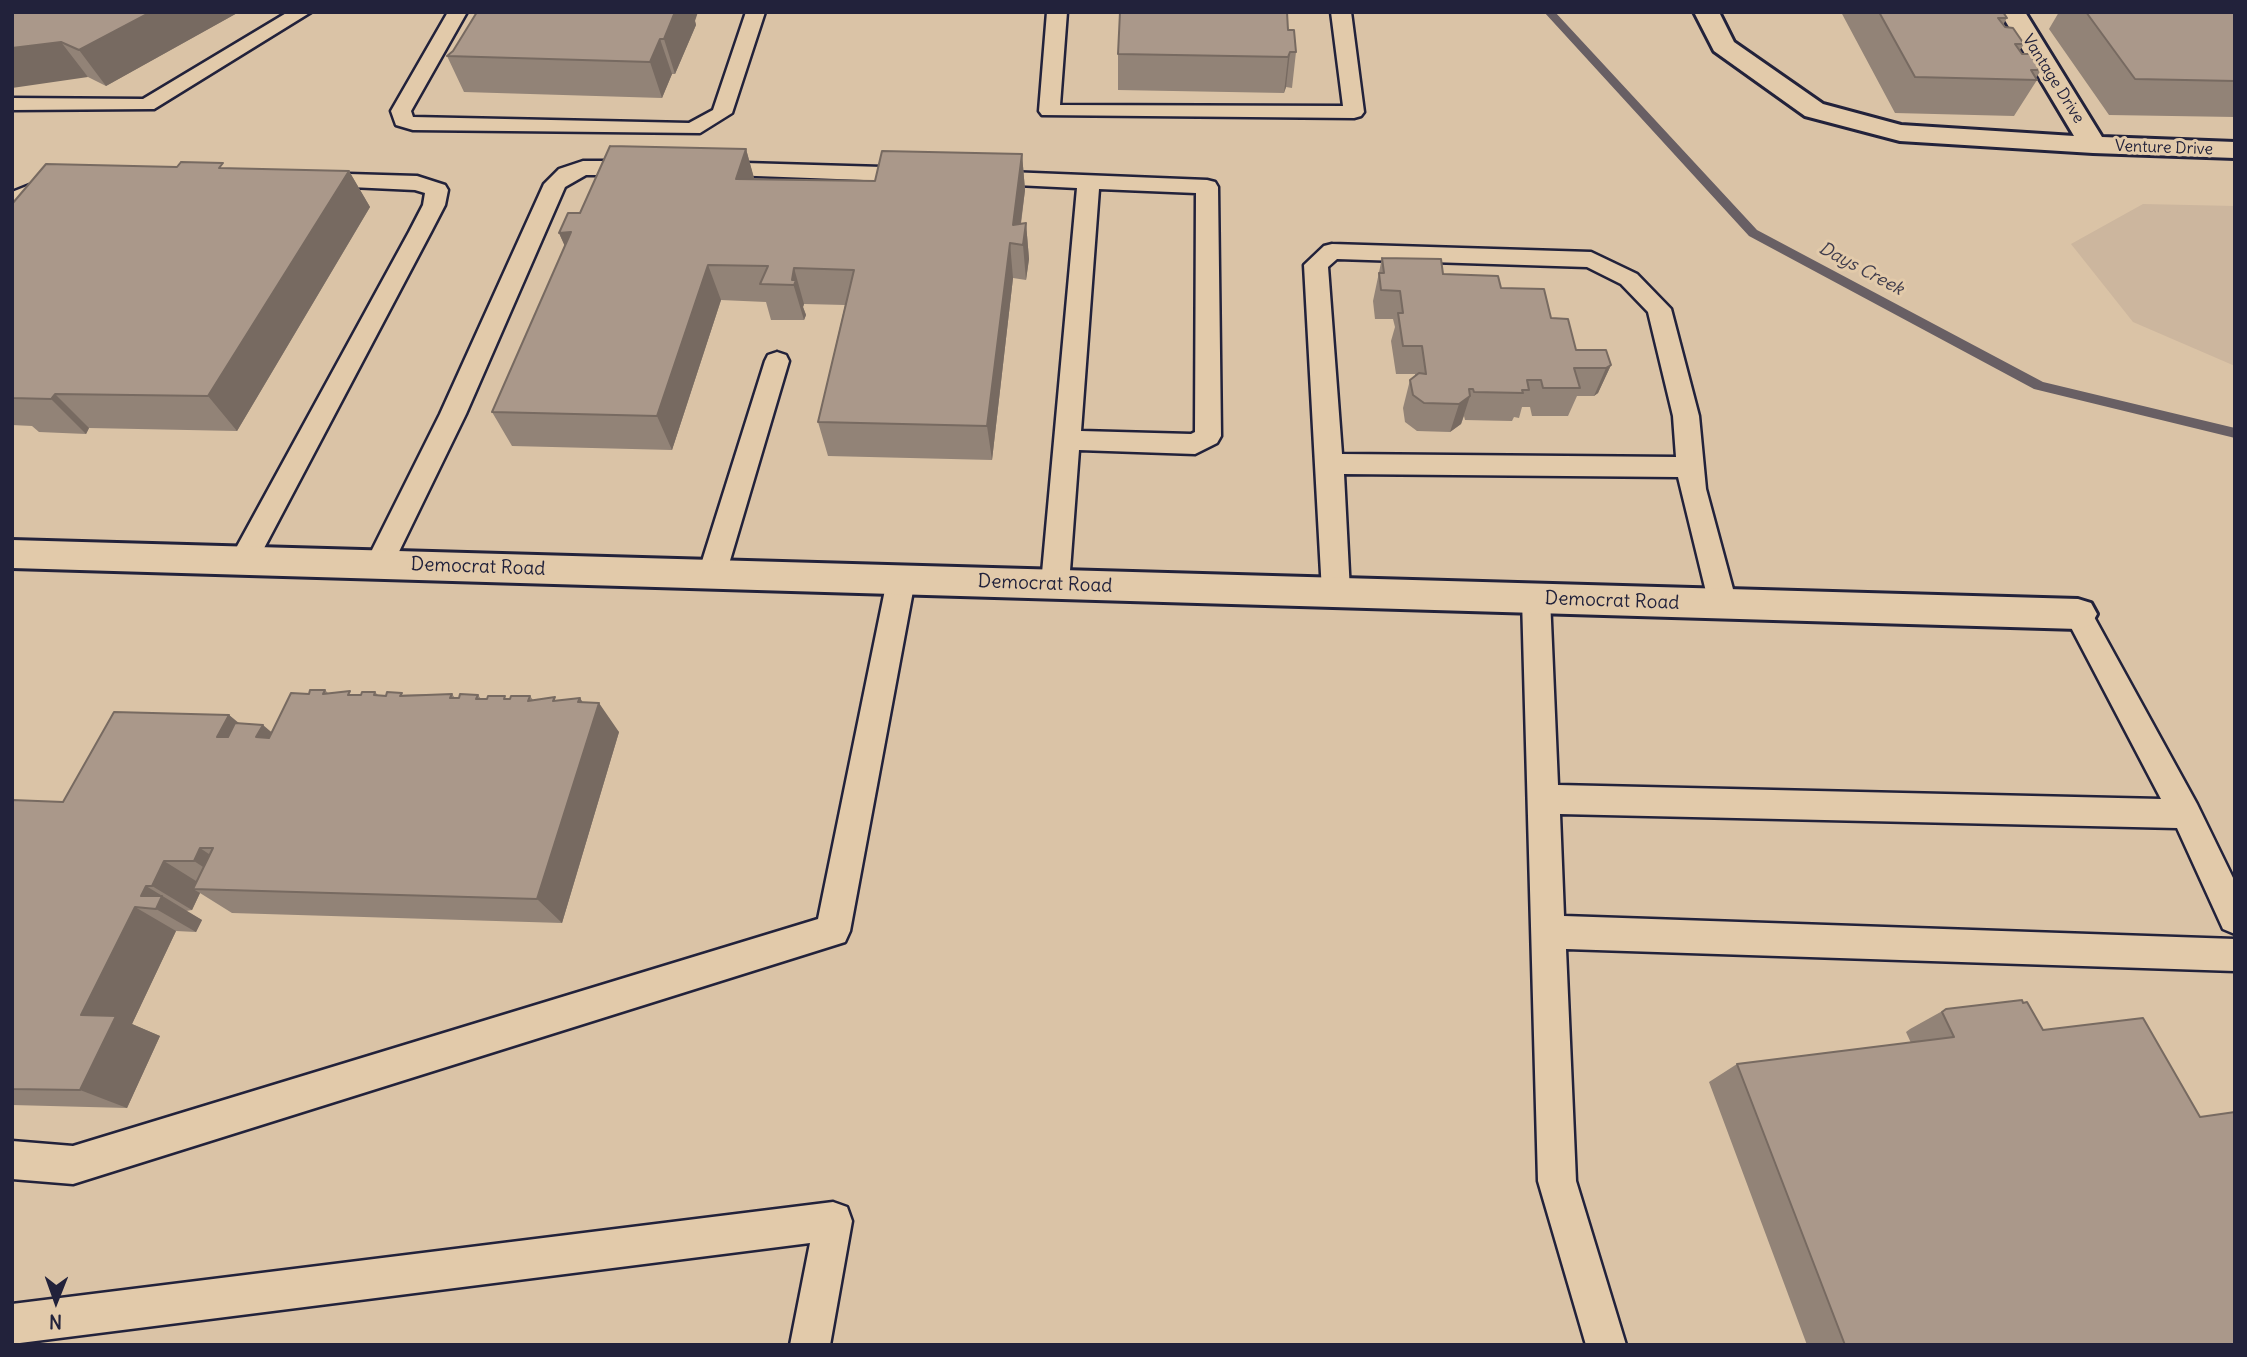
<!DOCTYPE html>
<style>
body{margin:0}
#map{position:relative;width:2247px;height:1357px;overflow:hidden;background:#dac3a6;font-family:Delius,sans-serif}
canvas{display:block}
.frame{position:absolute;inset:0;border:14px solid #22223b;pointer-events:none}
.north{position:absolute;left:21px;top:1266px;width:70px;height:70px;-webkit-text-stroke:5px #e2caaa;paint-order:stroke;rotate:181deg;font-size:19px;font-weight:700;line-height:28px;text-align:center;color:#22223b}
.north::after{content:'';display:block;margin:auto;width:24px;height:32px;background:#22223b;clip-path:polygon(50% 0,100% 100%,50% 72%,0 100%)}
</style>
<div id="map">
<canvas width="2247" height="1357"></canvas>
<div class="frame"></div>
<div class="north">N</div>
</div>
<script>
const context = document.querySelector('canvas').getContext('2d');
context.lineJoin = 'round';
function fillPath(path, color) {
  context.fillStyle = color;
  context.fill(path, 'evenodd');
}
function poly(rows) {
  const path = new Path2D();
  for (const r of rows) {
    path.moveTo(r[0], r[1]);
    for (let i = 2; i < r.length; i += 2) path.lineTo(r[i], r[i + 1]);
  }
  return path;
}
function trace(path, color, width, dash) {
  context.strokeStyle = color;
  context.lineWidth = width;
  context.lineCap = dash ? 'butt' : 'round';
  context.setLineDash(dash || []);
  context.stroke(path);
}
function write(font, color, halo, rows, align = 'center') {
  context.font = font + ' Delius,sans-serif';
  context.lineWidth = 6;
  context.setLineDash([]);
  context.textBaseline = 'middle';
  context.strokeStyle = halo;
  context.fillStyle = color;
  for (const [text, x, y, turn = 0] of rows) {
    context.save();
    context.translate(x, y);
    context.rotate((+turn || 0) * Math.PI / 180);
    context.textAlign = isNaN(turn) ? turn : align;
    if (halo) context.strokeText(text, 0, 0);
    context.fillText(text, 0, 0);
    context.restore();
  }
}
fillPath(poly([
 [2143,204,2235,206,2235,366,2133,322,2071,244]
]), '#ccb69e');
fillPath(poly([
 [1544,12,1555,12,1757,230,2043,382,2235,428,2235,438,2034,389,1749,236,1544,12]
]), '#685f64');
const lane = poly([
 [288,12,311,12,154,109,12,110,12,98,143,99,288,12],
 [448,12,467,12,411,111,413,117,689,123,713,110,746,12,765,12,732,113,700,133,413,130,396,125,391,111,448,12],
 [1047,12,1067,12,1060,105,1343,106,1331,12,1351,12,1364,112,1361,116,1354,118,1042,115,1039,111,1047,12],
 [583,161,640,161,648,163,651,168,648,173,640,175,586,175,565,187,466,414,393,564,389,572,379,575,369,572,365,564,440,414,544,184,559,169,583,161],
 [711,162,917,168,925,170,928,175,925,180,917,182,703,174,700,169,703,164,711,162],
 [984,171,1207,180,1215,182,1218,187,1221,436,1217,443,1195,454,1079,450,1069,584,1065,592,1055,595,1045,592,1041,584,1077,188,976,183,973,178,976,173,984,171],
 [1099,189,1196,193,1195,432,1191,434,1081,431,1099,189],
 [315,173,417,176,445,185,448,190,445,205,431,232,253,569,243,572,233,569,229,561,409,232,423,205,425,193,415,190,307,185,304,180,307,175,315,173],
 [57,174,65,176,68,181,65,186,12,207,12,192,57,174],
 [1332,244,1591,252,1637,274,1671,309,1699,416,1706,489,1737,604,1733,612,1723,616,1713,612,1709,604,1678,477,1344,474,1350,592,1346,600,1336,603,1326,600,1322,592,1304,265,1324,246,1332,244],
 [1337,259,1587,267,1621,284,1648,312,1673,416,1676,457,1342,454,1328,267,1337,259],
 [777,352,786,355,789,361,726,574,722,582,712,585,702,582,698,574,765,361,768,355,777,352],
 [901,569,911,572,915,580,850,931,845,942,73,1184,12,1179,12,1141,73,1146,818,919,887,580,891,572,901,569],
 [1536,587,1546,590,1550,598,1558,785,2161,799,2064,614,2068,606,2078,602,2088,606,2197,804,2235,882,2235,934,2223,929,2177,828,1560,814,1564,916,2235,939,2235,971,1566,949,1576,1181,1626,1345,1586,1345,1538,1181,1522,598,1526,590,1536,587],
 [833,1202,847,1207,852,1221,830,1345,790,1345,810,1243,12,1344,12,1304,833,1202]
]);
const street = poly([
 [1694,12,1719,12,1734,42,1823,104,1901,125,2074,136,2000,12,2025,12,2102,137,2235,142,2235,158,2093,153,1900,141,1805,116,1714,51,1694,12],
 [12,540,2078,599,2091,603,2097,614,2091,625,2078,629,12,568,12,540]
]);
trace(lane, '#22223b', 5);
trace(street, '#22223b', 6);
fillPath(lane, '#e2caaa');
fillPath(street, '#e2caaa');
fillPath(poly([
 [12,12,239,12,106,86,88,77],
 [1841,12,2003,12,2007,18,2003,25,2024,44,2020,50,2022,54,2041,70,2036,78,2037,80,2014,116,1895,113],
 [2059,12,2235,12,2235,117,2109,115,2049,29],
 [695,21,696,25,675,74,672,74,662,98,464,92,447,56,453,51],
 [1288,30,1296,52,1292,88,1286,87,1284,93,1118,90,1118,54],
 [746,149,754,179,875,181,1022,154,1025,190,1021,224,1026,223,1029,259,1026,280,1013,278,992,460,828,456,818,422,845,305,804,304,803,307,806,315,804,320,771,320,766,302,721,300,672,450,512,446,492,412,565,246,559,233,580,213],
 [226,168,349,171,370,207,237,431,89,428,86,434,39,432,32,426,12,425,12,204],
 [1382,258,1501,288,1551,318,1576,350,1611,365,1598,393,1594,396,1577,396,1568,416,1532,416,1530,407,1522,407,1519,418,1514,417,1512,421,1465,420,1464,416,1461,424,1450,432,1417,431,1405,422,1403,408,1410,380,1415,377,1415,374,1396,374,1391,341,1395,327,1393,319,1375,319,1373,301],
 [325,690,328,693,354,695,361,695,375,692,378,695,452,694,455,698,478,695,481,699,508,699,530,696,533,700,583,703,619,732,562,923,232,913,200,893,192,910,186,911,202,920,196,932,176,931,132,1024,160,1036,127,1108,12,1105,12,800,63,802,229,715,239,723,272,732,309,694],
 [2023,1003,2043,1030,2235,1345,1807,1345,1709,1082,1737,1064,1911,1043,1906,1032,1910,1029,1946,1009]
]), '#928377');
fillPath(poly([
 [151,12,239,12,106,86,79,50],
 [675,12,698,12,695,21,696,25,675,74,664,39],
 [660,39,672,74,662,98,650,62],
 [61,42,88,77,12,88,12,48],
 [1290,52,1286,87,1284,93,1288,57],
 [746,149,756,185,736,179],
 [1022,154,1025,190,1018,244,1013,225],
 [349,171,370,207,237,431,208,396],
 [1026,223,1029,259,1026,280,1023,245],
 [571,232,575,269,559,233],
 [1010,243,1013,278,992,460,987,426],
 [708,265,721,300,672,450,657,416],
 [794,268,804,304,803,307,806,315,804,320,792,280],
 [1611,365,1598,393,1594,396,1606,368],
 [55,394,89,428,86,434,51,399],
 [1470,396,1461,424,1450,432,1459,404],
 [580,698,594,719,599,703,619,732,562,923,537,899],
 [229,715,263,744,217,737],
 [263,725,296,753,256,737],
 [200,848,237,873,232,886,194,861],
 [164,861,204,886,193,889,200,893,192,910,152,886],
 [146,886,202,920,196,932,156,909,141,896],
 [135,907,176,931,132,1024,160,1036,127,1108,80,1090,81,1015]
]), '#776a61');
const building = poly([
 [12,12,151,12,79,50,61,42,12,48,12,12],
 [477,12,675,12,664,39,660,39,650,62,447,56,453,51,477,12],
 [1120,12,1287,12,1288,30,1294,30,1296,52,1290,52,1288,57,1118,54,1120,12],
 [1879,12,2003,12,2007,18,1998,18,2005,27,2013,28,2024,44,2015,44,2022,54,2030,54,2041,70,2031,70,2037,80,1915,77,1879,12],
 [2086,12,2235,12,2235,81,2135,79,2086,12],
 [610,146,746,149,736,179,875,181,882,151,1022,154,1013,225,1026,223,1023,245,1010,243,987,426,818,422,854,270,794,268,792,280,796,280,794,285,760,284,768,266,708,265,657,416,492,412,571,232,559,233,568,213,580,213,610,146],
 [181,162,223,163,219,168,349,171,208,396,55,394,51,399,12,398,12,204,46,164,177,167,181,162],
 [1382,258,1441,259,1443,274,1498,276,1501,288,1544,289,1551,318,1568,319,1576,350,1606,350,1611,365,1606,368,1574,368,1580,388,1543,388,1541,380,1527,380,1529,390,1522,390,1523,393,1474,392,1473,389,1469,389,1470,396,1459,404,1424,403,1413,395,1410,380,1419,373,1426,374,1422,346,1403,346,1398,313,1403,313,1400,291,1381,290,1379,273,1384,273,1382,258],
 [310,690,325,690,323,694,350,691,348,695,361,695,362,692,375,692,374,695,386,696,387,692,402,693,400,696,452,694,450,698,459,698,460,694,478,695,476,699,487,699,488,696,505,696,504,699,510,699,511,696,530,696,528,701,555,697,553,701,580,698,578,702,599,703,537,899,193,889,213,848,200,848,194,861,164,861,152,886,146,886,141,896,162,896,156,909,135,907,81,1015,116,1016,80,1090,12,1089,12,800,63,802,114,712,229,715,217,737,228,737,235,723,263,725,256,737,269,738,291,693,309,694,310,690],
 [2022,1000,2023,1003,2027,1002,2043,1030,2143,1018,2200,1117,2235,1112,2235,1345,1845,1345,1737,1064,1954,1037,1942,1012,1946,1009,2022,1000]
]);
fillPath(building, '#aa988a');
trace(building, '#776a61', 2);
write('16px', '#22223b', '#e2caaa', [
 ["Vantage Drive",2053,79,58],
 ["Venture Drive",2164,148,2]
]);
write('italic 18px', '#3f3c4c', '#e2caaa', [
 ["Days Creek",1861,269,28]
]);
write('19px', '#22223b', '#e2caaa', [
 ["Democrat Road",478,567,2],
 ["Democrat Road",1045,584,2],
 ["Democrat Road",1612,601,2]
]);
</script>
